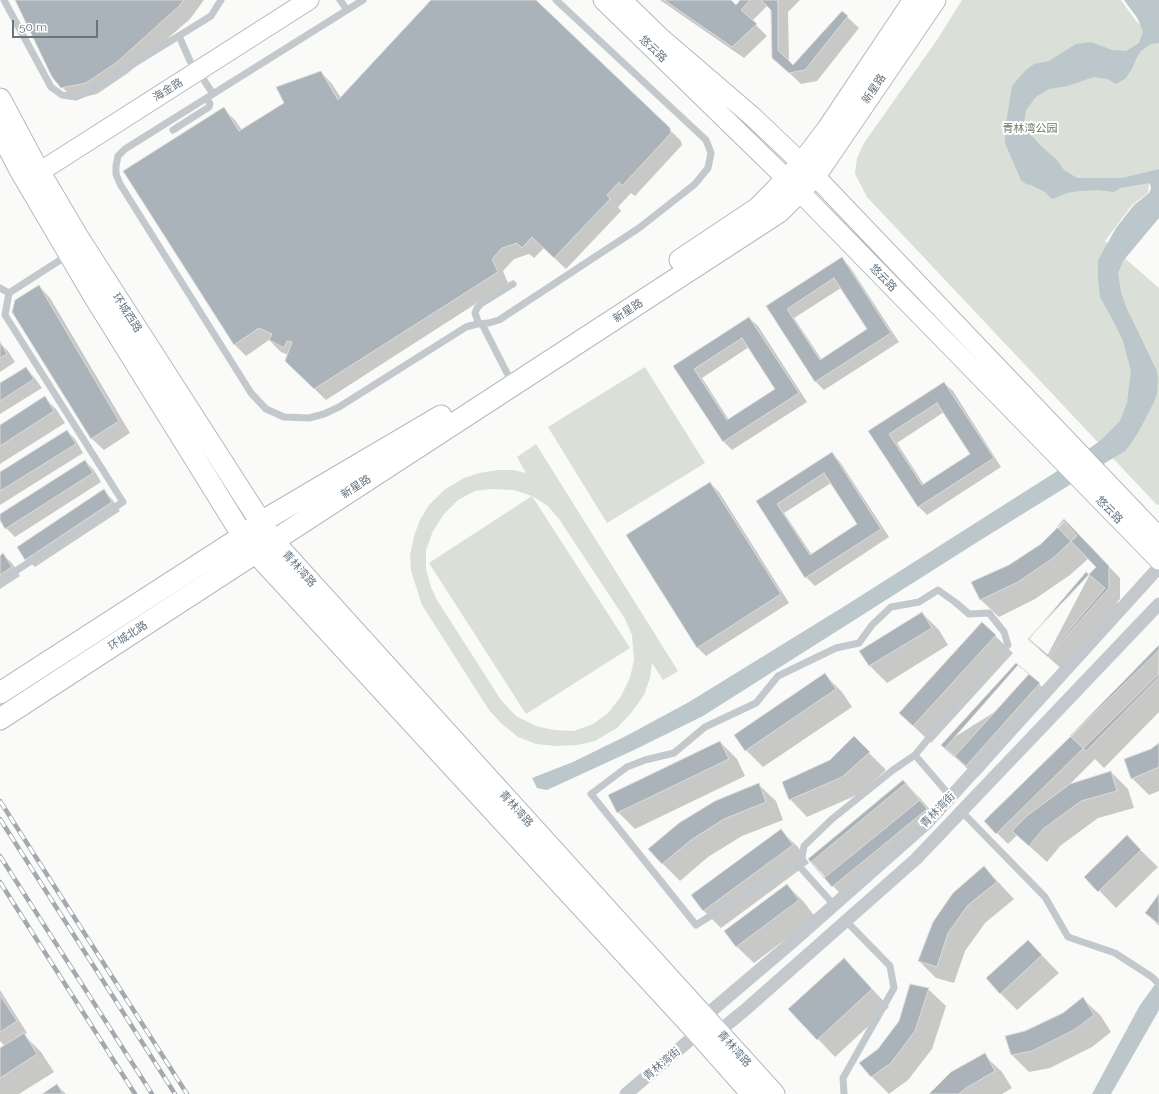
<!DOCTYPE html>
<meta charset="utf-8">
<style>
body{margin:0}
#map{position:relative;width:1159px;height:1094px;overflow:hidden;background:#fafaf8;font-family:Raleway,sans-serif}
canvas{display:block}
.scale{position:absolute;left:12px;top:20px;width:86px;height:18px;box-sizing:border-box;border:2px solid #657683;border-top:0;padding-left:5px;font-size:12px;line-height:14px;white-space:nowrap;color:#657683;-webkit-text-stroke:3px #fff;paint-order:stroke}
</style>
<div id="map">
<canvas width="1159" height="1094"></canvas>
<div class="scale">50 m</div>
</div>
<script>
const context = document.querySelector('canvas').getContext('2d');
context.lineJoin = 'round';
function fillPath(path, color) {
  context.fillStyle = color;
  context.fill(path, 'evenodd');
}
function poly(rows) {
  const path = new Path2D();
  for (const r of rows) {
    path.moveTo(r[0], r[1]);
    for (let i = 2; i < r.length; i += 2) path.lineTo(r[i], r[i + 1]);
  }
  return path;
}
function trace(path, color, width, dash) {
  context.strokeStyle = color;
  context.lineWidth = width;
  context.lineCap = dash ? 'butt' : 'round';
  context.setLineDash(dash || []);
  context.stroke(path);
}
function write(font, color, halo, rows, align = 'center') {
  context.font = font + ' Raleway,"Noto Sans SC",sans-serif';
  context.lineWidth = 4;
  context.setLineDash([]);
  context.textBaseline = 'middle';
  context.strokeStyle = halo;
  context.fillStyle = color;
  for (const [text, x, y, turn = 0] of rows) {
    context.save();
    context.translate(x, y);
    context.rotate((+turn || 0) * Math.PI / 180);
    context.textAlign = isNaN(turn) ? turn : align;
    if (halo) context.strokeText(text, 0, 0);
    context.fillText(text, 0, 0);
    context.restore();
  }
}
fillPath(poly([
 [962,0,1121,0,1136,21,1159,41,1159,171,1149,185,1148,193,1132,205,1105,241,1159,288,1159,505,1156,504,867,197,855,174,857,158,864,143,937,40],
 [645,367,705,463,607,523,548,427],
 [536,444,678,671,663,680,652,663,650,678,644,695,632,712,617,728,595,741,577,745,557,746,536,744,518,737,502,724,489,710,422,605,411,571,410,556,414,536,420,520,429,505,444,490,464,478,479,473,498,470,513,470,526,473,517,457],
 [491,489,514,490,532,496,429,563,526,714,630,648,532,496,548,506,559,519,625,619,632,635,634,660,630,678,620,698,608,713,593,724,574,731,554,730,536,726,516,716,501,700,437,600,431,587,426,569,426,550,433,531,444,514,458,500,475,491]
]), '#dadfd7');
fillPath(poly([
 [1124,0,1159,0,1159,43,1151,44,1141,51,1136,59,1132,69,1125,79,1116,84,1107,79,1094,77,1067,86,1049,89,1036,97,1026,110,1024,123,1030,134,1041,146,1056,159,1064,170,1077,178,1122,178,1159,169,1159,218,1123,261,1118,273,1121,293,1127,309,1156,369,1158,378,1157,394,1154,402,1139,431,1132,442,1125,451,1110,460,979,541,703,716,634,750,547,790,537,788,532,778,573,762,628,735,689,702,848,604,1062,468,1101,440,1120,421,1127,403,1131,371,1123,341,1115,324,1100,297,1098,278,1098,260,1116,228,1134,205,1149,193,1151,189,1150,183,1120,188,1114,192,1098,190,1079,191,1067,193,1052,199,1045,192,1031,185,1026,184,1021,180,1005,143,1005,130,1012,86,1025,71,1034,64,1049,61,1076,44,1091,42,1112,50,1126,51,1139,43,1143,32,1138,19],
 [1159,979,1159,1010,1111,1094,1092,1094,1140,1005]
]), '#bbc7cb');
fillPath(poly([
 [16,0,204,0,190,19,128,73,97,94,74,99,62,87],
 [433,0,534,0,669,129,681,141,682,145,635,196,631,193,618,207,621,211,566,269,544,248,534,258,529,254,514,259,503,271,508,283,326,400,298,373,288,355,281,352,269,340,246,356,234,344,223,109,235,120,242,130,285,103,321,72,332,84,341,98],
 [660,0,729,0,736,6,742,0,800,0,788,12,789,62,793,66,847,17,859,28,817,81,801,84,773,57,772,10,767,6,752,21,767,36,744,58],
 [842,258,850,267,899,342,824,390,816,382,767,306],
 [841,288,868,329,822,360,794,318],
 [39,286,50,298,130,433,104,450,92,439,13,312],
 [749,318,758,326,807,402,732,450,724,442,675,366],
 [749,347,776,389,729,420,702,378],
 [0,343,8,351,15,362,0,372],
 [26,368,34,377,42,388,0,414,0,385],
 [944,383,953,391,1001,467,927,515,919,507,870,431],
 [944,412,971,454,924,485,897,443],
 [45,398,56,409,65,423,0,464,0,426],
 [67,431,75,439,83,453,0,505,0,473],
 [832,453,840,462,889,537,815,586,806,577,757,501],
 [831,483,859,524,812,555,784,513],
 [85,461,94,470,101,482,15,537,6,528,0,518,0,515],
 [710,483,719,492,789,603,706,656,697,647],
 [104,491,112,499,120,511,35,567,26,559],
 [1063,519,1120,578,1120,599,1117,602,1121,606,1065,672,1047,656,1089,576,1097,567,1089,558,1070,575,1035,599,999,617,981,600,973,583,1010,565,1042,545,1065,521],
 [3,555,12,563,20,576,0,589,0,557],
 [922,613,939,630,948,645,887,683,870,666,861,651],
 [982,623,1013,653,931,743,900,713],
 [1159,646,1159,712,1104,768,1095,759,1068,786,1111,772,1128,789,1134,808,1098,818,1060,846,1047,862,1017,835,1008,844,985,821,1072,736],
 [825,675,842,692,852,707,763,767,746,750],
 [1039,684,1050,695,978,777,973,772,972,773,942,745],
 [854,738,886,770,859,794,807,817,790,799],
 [720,742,737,759,745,776,635,829,618,812],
 [1159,744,1159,791,1149,795,1132,778,1151,750],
 [903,781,920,798,936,817,844,898,809,859],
 [758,784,776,801,783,820,742,836,708,857,680,881,649,850],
 [780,830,798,847,809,863,721,928,704,911,693,895],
 [1127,837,1158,867,1116,908,1086,877],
 [984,867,1014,899,985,923,965,951,954,983,936,978,919,961],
 [787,885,804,902,815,917,754,963,736,946],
 [1159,896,1159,926,1146,913],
 [1028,941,1059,973,1017,1010,1000,993],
 [861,977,889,1007,835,1057,818,1039],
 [928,989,946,1006,932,1049,908,1080,889,1094,871,1076,879,1049],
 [0,990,27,1033,24,1035,41,1052,54,1072,19,1094,0,1094,0,1050,5,1046,0,1041],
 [1083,999,1101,1016,1111,1032,1092,1047,1050,1068,1029,1072,1012,1055,1026,1032,1064,1014],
 [984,1055,1002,1072,1012,1088,1002,1094,930,1094],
 [57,1085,66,1094,43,1094]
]), '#0003');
const building = poly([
 [15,0,184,0,178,7,117,62,86,83,61,88,52,77,15,0],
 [431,0,536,0,670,128,671,133,622,186,619,182,607,195,610,199,554,258,532,237,522,248,517,243,502,248,492,259,498,272,314,389,285,361,292,342,287,341,284,348,269,340,272,334,259,328,234,345,123,171,224,107,239,131,284,103,276,87,321,71,338,100,431,0],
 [664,0,731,0,736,5,740,0,750,0,741,10,757,24,732,47,664,0],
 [761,0,778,0,778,50,793,65,842,11,848,16,805,70,789,73,772,58,771,10,761,0],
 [842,257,891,333,815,382,766,306,842,257],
 [834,278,867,329,820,360,787,309,834,278],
 [39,285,119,421,91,439,12,312,15,300,39,285],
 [749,317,799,393,723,442,673,366,749,317],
 [742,338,775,389,727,420,694,369,742,338],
 [0,342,7,354,0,358,0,342],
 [26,367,34,379,0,401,0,383,26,367],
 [944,382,994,458,918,507,868,431,944,382],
 [937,403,970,454,922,485,889,434,937,403],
 [45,396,54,411,0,446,0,425,45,396],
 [67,430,76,444,0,491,0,472,67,430],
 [832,452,881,529,805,578,756,501,832,452],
 [824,473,857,524,810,555,777,504,824,473],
 [85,460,93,473,5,529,0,520,0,514,85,460],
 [710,482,781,594,697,648,626,535,710,482],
 [104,489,112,502,25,560,17,547,104,489],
 [1064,519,1109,566,1109,588,1048,657,1028,639,1096,567,1057,527,1064,519],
 [1064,521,1077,536,1053,558,1018,582,980,600,971,582,1009,565,1041,544,1064,521],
 [3,553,12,567,0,575,0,556,3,553],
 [1086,572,1105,588,1048,655,1029,639,1086,572],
 [922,612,932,628,869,666,859,651,922,612],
 [982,622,996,635,913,726,899,713,982,622],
 [1159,645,1159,677,1086,751,1070,736,1159,645],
 [1159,650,1159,674,996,834,984,821,1159,650],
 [1016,663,1029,674,954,757,941,745,1016,663],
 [1018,665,1040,683,966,766,945,748,1018,665],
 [825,673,836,689,745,751,734,735,825,673],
 [854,736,870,752,842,777,789,800,782,782,830,760,854,736],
 [720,741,729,759,617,813,608,795,720,741],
 [1159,743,1159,767,1131,779,1124,759,1151,749,1159,743],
 [1111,771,1117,791,1081,801,1043,829,1029,846,1012,831,1028,815,1070,784,1111,771],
 [903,780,920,800,824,878,808,859,903,780],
 [759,783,766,802,724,819,691,840,662,864,648,849,679,823,715,801,759,783],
 [906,783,927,809,832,887,811,862,906,783],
 [781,829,793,845,703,911,691,895,781,829],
 [1127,835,1141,850,1098,892,1084,877,1127,835],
 [984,866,997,882,968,905,948,933,937,967,918,961,933,922,953,893,984,866],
 [787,884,799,900,736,947,724,931,787,884],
 [1159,894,1159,924,1145,913,1159,894],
 [1028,940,1042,955,1000,994,986,978,1028,940],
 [844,958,872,989,817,1040,788,1009,844,958],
 [910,984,929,988,915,1031,891,1063,871,1077,859,1063,878,1049,899,1021,910,984],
 [0,995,17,1021,0,1032,0,995],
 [1083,997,1094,1015,1074,1030,1032,1051,1011,1055,1005,1036,1025,1031,1063,1013,1083,997],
 [24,1033,37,1054,0,1078,0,1048,24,1033],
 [985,1053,995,1071,966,1088,959,1094,929,1094,951,1072,985,1053],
 [57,1084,63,1094,42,1094,57,1084]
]);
fillPath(building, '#aab3b9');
trace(building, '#dcdcda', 1);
const secondary = poly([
 [603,0,799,191,1159,560],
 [623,1,661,38,753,117,815,176,1159,537],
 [27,180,309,0]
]);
const primary = poly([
 [0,99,33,161,79,239,273,541,774,1094],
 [0,131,20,170,94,296,243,536,256,553,698,1033,752,1094],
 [680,260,758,208,801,164,827,130,914,0],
 [0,693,243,536,261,522,441,416],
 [0,719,779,212,815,176,935,0]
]);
trace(secondary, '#b3babf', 21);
trace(primary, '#b5babe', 23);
trace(poly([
 [4,0,51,87,62,95,76,97,88,92,211,16,221,0],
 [340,0,347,10],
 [363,0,125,149,118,156,116,166,116,174,120,184,251,393,266,409,284,417,309,418,324,414,339,407,466,327,477,324,489,323,499,320,639,228,695,184,708,168,711,153,706,140,556,0],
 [179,36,190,61],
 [198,71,213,94],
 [173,130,209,107,210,104,207,98],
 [0,288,9,293],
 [479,324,475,313,477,308,482,303,513,284],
 [482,324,507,373],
 [0,581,123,502,5,315,9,293,68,255],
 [962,812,1045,897,1068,937,1115,953,1152,977,1159,984],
 [800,867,804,846,832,819,893,770,915,755],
 [834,905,800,867,783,870,696,925,591,794,627,767,645,760,674,753,705,727,756,703,778,676,836,648,859,643,872,625,891,607,919,602,938,590,955,602,969,614,989,613,1004,632,1008,645,991,662,915,755,951,797],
 [844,1094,843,1078,894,988,890,966,846,921]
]), '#c3c8cc', 7);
trace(poly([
 [712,1033,718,1032,745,1010,916,859,1159,604],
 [626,1094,698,1033,704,1017,790,944,927,823,1159,567]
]), '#c3c8cc', 13);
trace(secondary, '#fff', 19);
trace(primary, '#fff', 21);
const rail = poly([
 [0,801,187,1094],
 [0,819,175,1094],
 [0,856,152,1094],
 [0,882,135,1094]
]);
trace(rail, '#a2aab0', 4.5);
trace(rail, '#fff', 3, [9]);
write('11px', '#657683', '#fff', [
 ["悠云路",653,49,44],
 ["新星路",874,89,-56],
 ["海金路",168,90,-32],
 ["悠云路",883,278,46],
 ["新星路",628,311,-33],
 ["环城西路",127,313,57],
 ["新星路",356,487,-33],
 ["悠云路",1109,510,46],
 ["青林湾路",299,569,48],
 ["环城北路",128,636,-33],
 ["青林湾路",516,809,48],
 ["青林湾街",938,810,-46],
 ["青林湾路",734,1049,48],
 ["青林湾街",662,1064,-40]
]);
write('11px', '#687a64', '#fff', [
 ["青林湾公园",1030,129]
]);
</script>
